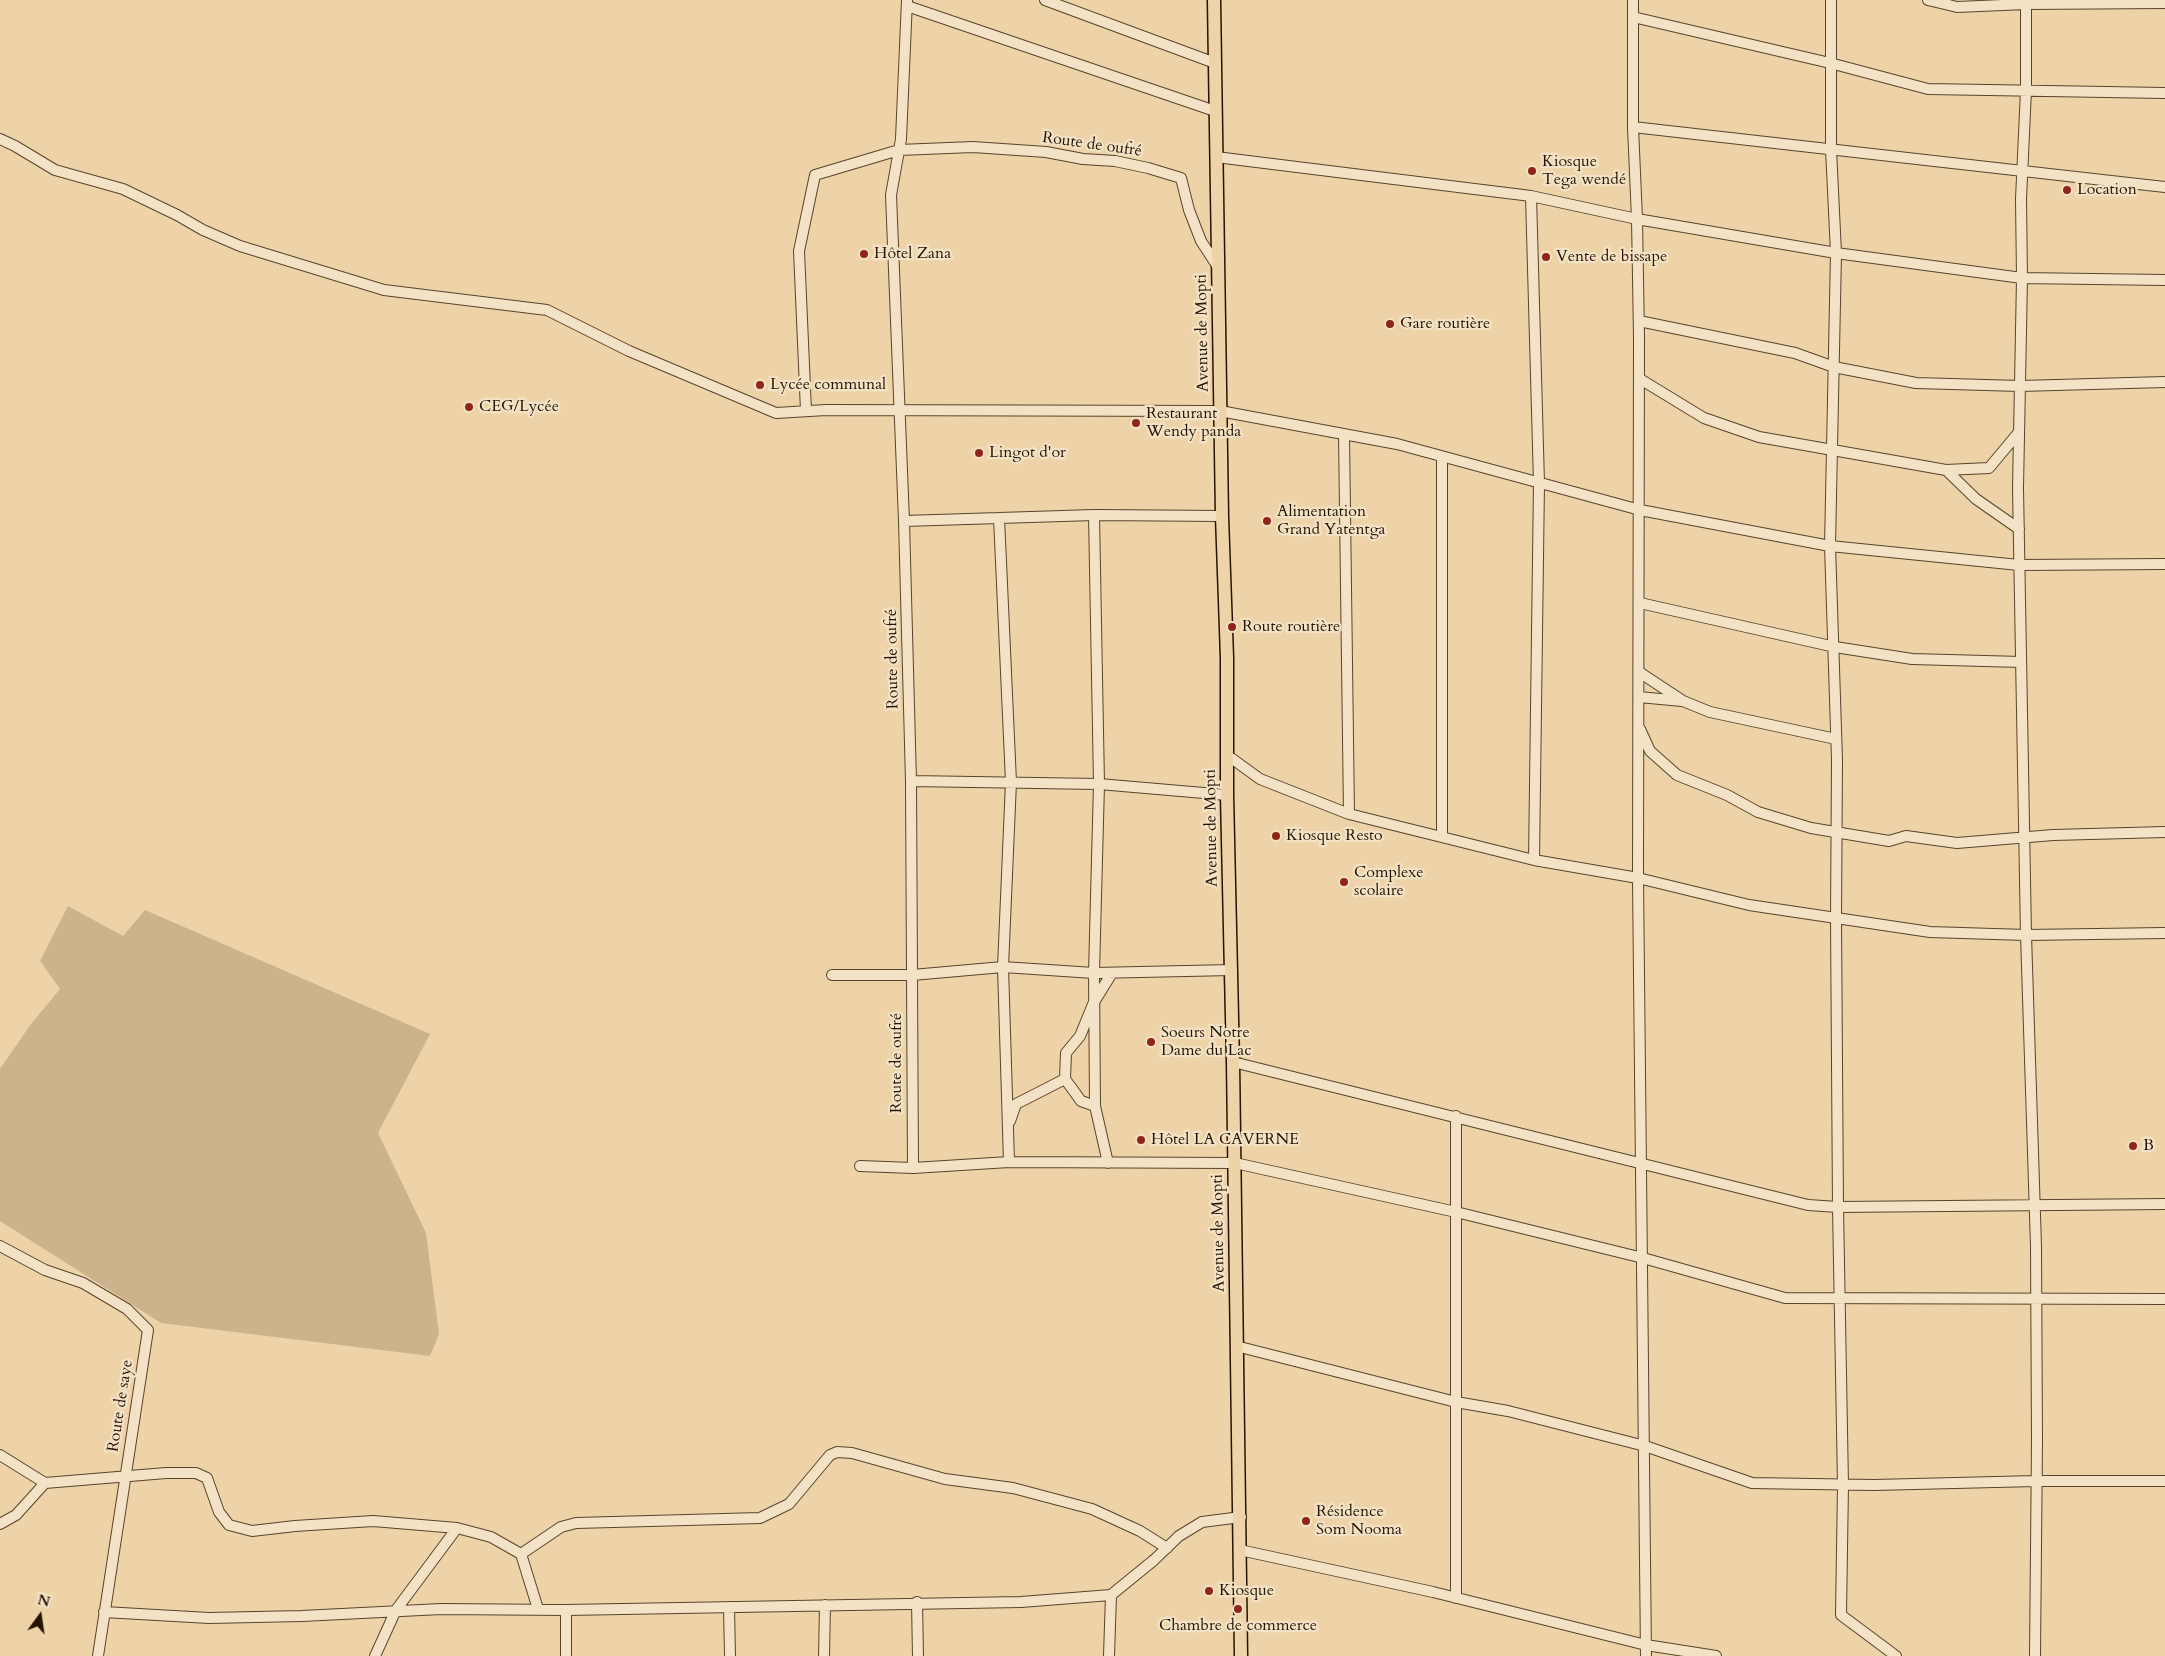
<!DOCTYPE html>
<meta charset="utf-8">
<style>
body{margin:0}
#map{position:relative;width:2165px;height:1656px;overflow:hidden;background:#eed3a8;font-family:Cardo,serif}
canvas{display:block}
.north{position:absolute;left:15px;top:1591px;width:50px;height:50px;-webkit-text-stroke:4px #f4e2c6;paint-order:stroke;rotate:14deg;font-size:14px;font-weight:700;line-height:20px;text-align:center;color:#251401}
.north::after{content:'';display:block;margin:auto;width:18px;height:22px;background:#251401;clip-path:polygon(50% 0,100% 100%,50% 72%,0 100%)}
</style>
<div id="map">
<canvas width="2165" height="1656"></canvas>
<div class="north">N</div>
</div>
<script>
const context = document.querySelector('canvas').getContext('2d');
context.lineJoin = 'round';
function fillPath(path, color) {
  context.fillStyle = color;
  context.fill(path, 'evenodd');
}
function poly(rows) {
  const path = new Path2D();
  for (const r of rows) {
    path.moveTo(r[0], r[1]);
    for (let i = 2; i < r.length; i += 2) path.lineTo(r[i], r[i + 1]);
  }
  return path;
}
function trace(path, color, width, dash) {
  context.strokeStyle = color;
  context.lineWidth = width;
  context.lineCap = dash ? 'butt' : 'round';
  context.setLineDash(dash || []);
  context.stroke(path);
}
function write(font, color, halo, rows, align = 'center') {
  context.font = font + ' Cardo,serif';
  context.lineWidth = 4.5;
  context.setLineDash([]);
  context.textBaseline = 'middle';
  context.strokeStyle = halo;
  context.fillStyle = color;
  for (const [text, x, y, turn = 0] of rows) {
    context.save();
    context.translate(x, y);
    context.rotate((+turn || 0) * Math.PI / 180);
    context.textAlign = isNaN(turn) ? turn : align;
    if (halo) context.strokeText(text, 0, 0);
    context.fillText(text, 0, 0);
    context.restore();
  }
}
fillPath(poly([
 [68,906,123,936,145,910,430,1034,378,1133,426,1233,439,1334,430,1356,161,1323,0,1221,0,1069,31,1024,60,989,40,961]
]), '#ccb38c');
const minor = poly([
 [907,0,901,139,891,195,904,521,911,781,913,1168],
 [1045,0,1215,63],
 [1633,0,1633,127,1637,219,1639,337,1638,878,1646,1656],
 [1831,0,1831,149,1836,253,1830,546,1837,760,1836,919,1838,1207,1843,1485,1841,1615,1896,1656],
 [1928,0,1957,7,2026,4,2165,3],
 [2026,0,2026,90,2021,199,2022,278,2018,488,2026,935,2036,1246,2037,1440,2035,1656],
 [907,6,1215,111],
 [1633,17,1830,63,1928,89,2165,93],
 [1633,127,2165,187],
 [0,139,15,146,55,170,123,189,177,215,203,230,240,246,384,290,547,310,629,351,776,413,826,410,1220,411,1397,444,1640,510,1830,546,2019,565,2165,564],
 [1216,157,1531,196,1637,219,1836,253,2022,278,2165,280],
 [1531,196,1539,483,1534,860],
 [1639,321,1795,353,1834,367,1916,383,2020,386,2165,382],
 [1640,379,1704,418,1759,437,1946,470,1989,468,2019,432],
 [806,411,799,251,815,175,899,150,973,147,1046,152,1083,159,1115,161,1148,168,1181,178,1189,210,1201,241,1218,267],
 [1344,435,1349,814],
 [1442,457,1442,837],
 [1946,470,1976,499,2019,529],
 [1094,515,1099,784,1094,973,1095,1106,1108,1163],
 [999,518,1011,782,1003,967,1009,1162],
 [904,521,1094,515,1222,516],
 [1640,603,1835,647,1912,659,2021,662],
 [1639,672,1683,701,1710,712,1836,739],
 [1639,697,1682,701],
 [1640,729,1650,751,1677,775,1727,795,1758,812,1811,828,1889,841,1906,836,1957,843,2053,835,2165,832],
 [1227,755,1260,779,1349,814,1534,860,1638,878,1749,905,1930,932,2026,935,2165,933],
 [911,781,1099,784,1227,795],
 [832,975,912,975,1003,967,1094,973,1232,970],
 [1233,1062,1808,1205,1838,1207,2165,1204],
 [1065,1079,1081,1101,1095,1106],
 [1456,1116,1456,1598],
 [1010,1121,1016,1104,1065,1079,1066,1053,1080,1036,1094,1002,1112,973],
 [860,1166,913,1168,1009,1162,1235,1163,1456,1212,1643,1258,1785,1298,2165,1299],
 [0,1246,45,1270,83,1283,127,1309,148,1330,98,1656],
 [1236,1346,1456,1402,1508,1411,1645,1446,1752,1483,1874,1485,2036,1481,2165,1481],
 [0,1455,45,1483,166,1473,196,1473,207,1478,219,1512,229,1525,252,1531,295,1526,373,1521,457,1528,491,1537,521,1554,538,1609],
 [0,1524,16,1515,45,1483],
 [1240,1550,1433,1592,1646,1645,1716,1656],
 [521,1554,561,1527,576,1523,760,1518,789,1504,830,1455,837,1452,852,1453,945,1479,1013,1488,1092,1509,1140,1531,1167,1548],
 [917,1602,918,1656],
 [729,1607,730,1656],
 [566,1610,566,1656],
 [104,1612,209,1618,302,1616,441,1609,566,1610,1021,1602,1111,1595,1154,1560,1179,1536,1202,1522,1241,1517],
 [375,1656,396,1610,457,1528],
 [824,1656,825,1605],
 [1109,1656,1111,1595]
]);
const major = poly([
 [1214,0,1222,516,1227,658,1227,795,1233,1062,1241,1656]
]);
trace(minor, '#57442b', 12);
trace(major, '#251401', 15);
trace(minor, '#f4e2c6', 10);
trace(major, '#eed3a8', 12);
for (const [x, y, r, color] of [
 [1532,171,5,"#8f2418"],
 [2067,190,5,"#8f2418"],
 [864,254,5,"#8f2418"],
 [1546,257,5,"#8f2418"],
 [1390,324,5,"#8f2418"],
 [760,385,5,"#8f2418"],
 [469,407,5,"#8f2418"],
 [1136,423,5,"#8f2418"],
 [979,453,5,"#8f2418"],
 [1267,521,5,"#8f2418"],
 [1232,627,5,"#8f2418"],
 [1276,836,5,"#8f2418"],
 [1344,882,5,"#8f2418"],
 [1151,1042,5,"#8f2418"],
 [1141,1140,5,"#8f2418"],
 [2133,1146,5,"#8f2418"],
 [1306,1521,5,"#8f2418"],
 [1209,1591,5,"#8f2418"],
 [1238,1609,5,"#8f2418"]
]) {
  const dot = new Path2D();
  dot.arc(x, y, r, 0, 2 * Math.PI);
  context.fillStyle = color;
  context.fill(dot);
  trace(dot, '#f4e2c6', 2);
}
write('16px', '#251401', '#f4e2c6', [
 ["Route de oufré",1092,145,8],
 ["Avenue de Mopti",1203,333,-91],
 ["Route de oufré",893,659,-91],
 ["Avenue de Mopti",1212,828,-91],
 ["Route de oufré",897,1063,-90],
 ["Avenue de Mopti",1219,1233,-91],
 ["Route de saye",121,1406,-81]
]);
write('16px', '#251401', '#f4e2c6', [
 ["Kiosque",1542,162],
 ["Tega wendé",1542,180],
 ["Location",2077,190],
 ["Hôtel Zana",874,254],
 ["Vente de bissape",1556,257],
 ["Gare routière",1400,324],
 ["Lycée communal",770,385],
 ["CEG/Lycée",479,407],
 ["Restaurant",1146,414],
 ["Wendy panda",1146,432],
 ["Lingot d'or",989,453],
 ["Alimentation",1277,512],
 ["Grand Yatentga",1277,530],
 ["Route routière",1242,627],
 ["Kiosque Resto",1286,836],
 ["Complexe",1354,873],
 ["scolaire",1354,891],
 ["Soeurs Notre",1161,1033],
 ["Dame du Lac",1161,1051],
 ["Hôtel LA CAVERNE",1151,1140],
 ["B",2143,1146],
 ["Résidence",1316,1512],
 ["Som Nooma",1316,1530],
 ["Kiosque",1219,1591],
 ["Chambre de commerce",1238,1626,"center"]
], 'left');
</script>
